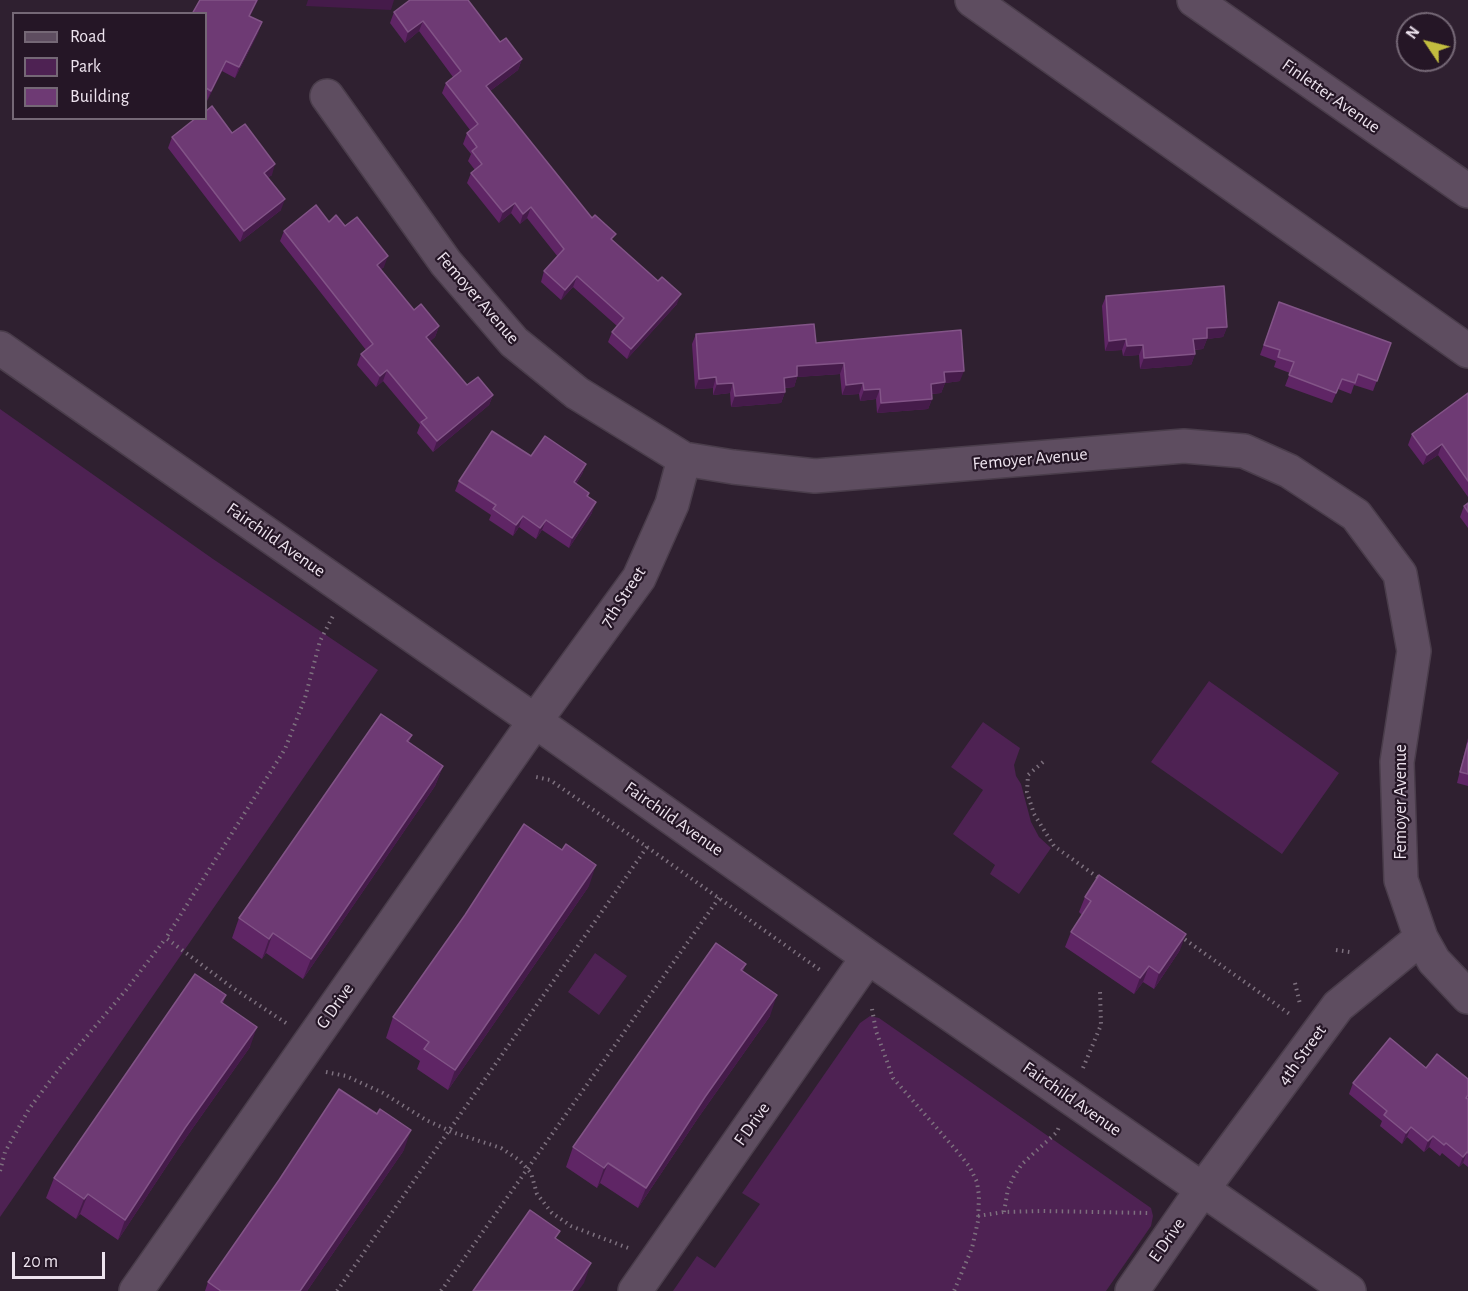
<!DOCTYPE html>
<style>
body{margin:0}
#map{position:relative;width:1468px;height:1291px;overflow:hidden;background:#2f2030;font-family:"Alegreya Sans",sans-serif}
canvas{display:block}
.legend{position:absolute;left:12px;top:12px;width:195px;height:108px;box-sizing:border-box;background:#251626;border:2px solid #756876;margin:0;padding:8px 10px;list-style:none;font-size:18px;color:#ede3ee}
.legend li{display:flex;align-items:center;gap:12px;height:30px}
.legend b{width:30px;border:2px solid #756876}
.north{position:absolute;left:1396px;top:12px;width:60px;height:60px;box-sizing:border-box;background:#251626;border:2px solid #756876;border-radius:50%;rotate:305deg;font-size:16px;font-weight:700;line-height:24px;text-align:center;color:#ede3ee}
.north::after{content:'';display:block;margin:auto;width:21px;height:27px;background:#c2bd3f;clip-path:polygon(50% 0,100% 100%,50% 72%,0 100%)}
.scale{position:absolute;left:12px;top:1252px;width:93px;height:27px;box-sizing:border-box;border:3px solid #ede3ee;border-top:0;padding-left:8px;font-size:18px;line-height:21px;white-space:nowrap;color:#ede3ee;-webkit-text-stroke:4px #251626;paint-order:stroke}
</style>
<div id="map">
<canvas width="1468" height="1291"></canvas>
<ul class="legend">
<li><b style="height:8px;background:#5e4d60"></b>Road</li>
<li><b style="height:16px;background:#4e2253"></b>Park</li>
<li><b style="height:16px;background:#6e3a74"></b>Building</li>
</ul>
<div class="north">N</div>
<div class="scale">20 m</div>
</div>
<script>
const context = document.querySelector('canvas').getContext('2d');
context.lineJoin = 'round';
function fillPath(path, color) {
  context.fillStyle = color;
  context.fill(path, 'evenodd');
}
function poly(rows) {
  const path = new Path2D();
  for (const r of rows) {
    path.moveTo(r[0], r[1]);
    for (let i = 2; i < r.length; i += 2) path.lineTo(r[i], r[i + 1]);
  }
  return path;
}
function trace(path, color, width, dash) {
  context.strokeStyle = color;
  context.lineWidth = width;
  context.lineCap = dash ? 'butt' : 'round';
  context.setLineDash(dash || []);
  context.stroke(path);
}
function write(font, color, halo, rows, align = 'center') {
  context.font = font + ' "Alegreya Sans",sans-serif';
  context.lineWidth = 4.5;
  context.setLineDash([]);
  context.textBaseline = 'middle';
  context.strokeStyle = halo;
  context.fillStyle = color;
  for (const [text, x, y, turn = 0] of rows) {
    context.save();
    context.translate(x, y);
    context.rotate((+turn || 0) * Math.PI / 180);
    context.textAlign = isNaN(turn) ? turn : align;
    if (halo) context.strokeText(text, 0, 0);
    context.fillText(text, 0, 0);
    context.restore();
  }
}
fillPath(poly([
 [0,409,213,559,378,670,0,1217],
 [1209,681,1339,773,1282,854,1151,762],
 [983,722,1020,748,1014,765,1016,776,1021,784,1031,822,1039,837,1051,848,1019,894,990,874,995,865,953,834,983,790,951,767],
 [595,953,627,976,599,1015,568,992],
 [870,1016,879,1018,1151,1208,1153,1216,1151,1226,1106,1291,673,1291,697,1256,715,1268,760,1204,742,1193,860,1023]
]), '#4e2253');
const minor = poly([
 [972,0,1468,351],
 [1194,0,1468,191],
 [327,96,446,263,514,342,577,393,684,459,733,467,815,476,1184,446,1244,451,1289,471,1356,515,1400,574,1414,651,1397,762,1401,880,1421,938,1434,961,1468,997],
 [0,348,535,721,868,957,1349,1291],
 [136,1291,535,721,639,578,672,504,684,459],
 [635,1291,868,957],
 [1132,1291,1202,1190,1338,1006,1421,938]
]);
trace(minor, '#4a3d4b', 36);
trace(poly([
 [1043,762,1028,775,1027,792,1034,814,1054,846,1100,879],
 [647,847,820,970],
 [1180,936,1291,1015],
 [1336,950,1350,952],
 [1295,983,1300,1004],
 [872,1009,876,1031,893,1078,956,1150,969,1166,977,1182,979,1196,978,1221,972,1248,954,1291],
 [286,1023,230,986,166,938,285,749,305,698,320,641,333,616],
 [1083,1068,1101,1025,1100,991],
 [326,1072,346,1076,383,1093,426,1120,452,1132,501,1148,519,1160,531,1173,537,1194,552,1213,571,1226,628,1248],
 [0,1171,5,1152,29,1109,59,1069,126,990,166,938],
 [1004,1212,1008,1189,1014,1176,1022,1164,1057,1132,1059,1127],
 [978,1216,1004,1212,1043,1211,1148,1213],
 [337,1291,647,847,550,780,536,777],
 [441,1291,719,898]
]), '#7d707e', 4, [1.5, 4.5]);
trace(minor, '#5e4d60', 33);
fillPath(poly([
 [200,0,258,0,250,16,262,22,258,33,235,78,222,71,207,101,206,101,206,14],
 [394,12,500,42,522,59,518,70,490,91,592,218,613,241,677,304,627,359,608,342,612,332,617,326,573,287,561,300,541,282,544,271,558,257,527,218,520,224,511,213,499,223,467,183,471,173,475,170,468,161,471,154,463,144,467,133,470,130,442,93,446,83,453,77,419,31,405,43,390,23],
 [232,133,272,175,268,177,281,210,240,242,168,148,172,137],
 [329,222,345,226,384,267,381,269,414,310,439,326,435,337,430,341,467,385,493,395,489,405,433,452,417,433,420,425,383,381,376,387,357,365,361,354,366,350,280,241,284,231],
 [1106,296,1227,327,1223,337,1207,339,1203,349,1194,350,1195,354,1191,365,1140,369,1139,355,1123,356,1122,350,1105,351,1102,306],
 [1279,302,1391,343,1373,391,1354,385,1351,394,1338,389,1332,403,1285,386,1290,373,1274,367,1276,361,1260,355],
 [696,334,816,343,960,381,945,383,941,393,931,394,932,399,928,409,877,413,876,399,860,401,859,394,842,395,840,374,797,377,794,387,784,388,785,392,781,403,731,407,730,393,713,395,713,388,695,389,692,344],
 [1468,393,1468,497,1438,455,1423,465,1408,445,1412,434],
 [531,456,586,464,582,474,576,484,589,493,588,497,592,513,569,548,542,530,536,539,519,527,513,536,489,520,491,515,455,491,459,481],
 [1468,503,1468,528,1460,517,1464,506],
 [412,735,409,742,443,766,435,786,303,979,266,953,262,959,232,938,239,918],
 [1468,738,1468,786,1457,783],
 [589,886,448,1090,417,1069,420,1061,386,1038,393,1017],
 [1085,897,1180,950,1154,989,1143,982,1134,994,1065,947,1071,932,1082,915,1079,912],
 [746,964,743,971,770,1016,698,1118,638,1208,600,1183,597,1188,566,1167,573,1147],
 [226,995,223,1003,250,1047,178,1149,118,1240,80,1214,76,1219,46,1198,54,1178],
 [1426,1068,1468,1079,1468,1167,1463,1163,1459,1167,1442,1153,1440,1156,1429,1147,1424,1152,1407,1137,1402,1144,1380,1126,1382,1121,1349,1094,1353,1083],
 [404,1150,307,1291,205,1291,208,1282]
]), '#5f2565');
fillPath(poly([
 [257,0,258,0,245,26,249,16],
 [308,0,394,0,391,10,306,6],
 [423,21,419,31,405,43,408,32],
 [262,22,258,33,235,78,239,67],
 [522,59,518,70,482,97,486,86],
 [226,61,222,71,207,101,211,91],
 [275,164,272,175,261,183,264,173],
 [285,199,281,210,240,242,244,231],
 [515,203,511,213,499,223,503,212],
 [531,207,527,218,520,224,523,214],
 [388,256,384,267,374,276,377,265],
 [577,276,573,287,561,300,565,290],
 [681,294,677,304,627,359,631,349],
 [439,326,435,337,423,348,426,337],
 [1227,327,1223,337,1207,339,1203,349,1189,350,1193,339,1207,328],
 [1126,339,1122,350,1105,351,1109,341],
 [1143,345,1139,355,1123,356,1127,346],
 [1195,354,1191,365,1140,369,1144,358],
 [844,363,840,374,797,377,794,387,780,388,784,378,797,366],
 [387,370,383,381,376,387,380,376],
 [964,371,960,381,945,383,941,393,927,394,931,384,944,372],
 [716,377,713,388,695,389,699,379],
 [733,383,730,393,713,395,717,384],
 [863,383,859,394,842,395,846,385],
 [880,389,876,399,860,401,864,390],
 [785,392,781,403,731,407,735,396],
 [493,395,489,405,433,452,437,441],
 [932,399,928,409,877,413,881,403],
 [1442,444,1438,455,1423,465,1427,455],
 [586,464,582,474,570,493,574,482],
 [596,502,592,513,569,548,572,538],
 [523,516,519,527,513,536,516,525],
 [546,520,542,530,536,539,540,528],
 [443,766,435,786,303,979,311,959],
 [596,865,589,886,448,1090,455,1070],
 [273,933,266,953,262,959,269,939],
 [1186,934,1180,950,1154,989,1159,973],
 [1149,966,1143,982,1134,994,1140,978],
 [777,995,770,1016,698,1118,638,1208,646,1188,705,1097],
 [257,1027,250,1047,178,1149,118,1240,125,1220,185,1128],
 [1411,1127,1407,1137,1402,1144,1406,1133],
 [411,1130,404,1150,307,1291,300,1291],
 [1433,1136,1429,1147,1424,1152,1428,1141],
 [1467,1152,1463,1163,1459,1167,1463,1157],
 [608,1163,600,1183,597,1188,604,1168],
 [88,1194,80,1214,76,1219,84,1199],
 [591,1263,584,1283,578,1291,572,1291]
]), '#451b4a');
const building = poly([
 [200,0,257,0,249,16,262,22,239,67,226,61,211,91,206,88,206,14,192,14,200,0],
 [410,0,468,0,500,42,506,38,522,59,486,86,592,218,595,215,616,234,611,239,658,281,662,277,681,294,631,349,612,332,624,318,577,276,565,290,544,271,564,249,531,207,523,214,515,203,503,212,471,173,482,164,472,151,477,147,467,133,478,124,446,83,461,71,423,21,408,32,394,12,410,0],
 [212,106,232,133,245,124,275,164,264,173,285,199,244,231,172,137,196,118,206,118,206,111,212,106],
 [316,205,329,222,336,215,345,226,357,217,388,256,377,265,414,310,421,304,439,326,426,337,467,385,478,377,493,395,437,441,421,422,427,418,387,370,380,376,361,354,373,344,284,231,316,205],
 [1224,286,1227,327,1207,328,1207,338,1193,339,1195,354,1144,358,1143,345,1127,346,1126,339,1109,341,1106,296,1224,286],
 [1279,302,1391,343,1377,381,1358,374,1355,383,1342,379,1336,393,1289,375,1294,362,1278,357,1280,350,1264,345,1279,302],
 [814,324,816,343,961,330,964,371,944,372,945,382,931,384,932,399,881,403,880,389,864,390,863,383,846,385,844,363,797,366,797,376,784,378,785,392,735,396,733,383,717,384,716,377,699,379,696,334,814,324],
 [1468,393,1468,481,1442,444,1427,455,1412,434,1468,393],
 [492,431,531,456,545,436,586,464,574,482,589,493,587,496,596,502,572,538,546,520,540,528,523,516,516,525,493,509,496,505,459,481,492,431],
 [1468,503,1468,512,1464,506,1468,503],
 [381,714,412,735,407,741,443,766,311,959,273,933,269,939,239,918,381,714],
 [1468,743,1468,774,1460,772,1468,743],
 [524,824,562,850,566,844,596,865,455,1070,424,1049,429,1042,393,1017,465,915,524,824],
 [1099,875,1186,934,1159,973,1149,966,1140,978,1071,932,1091,901,1085,897,1099,875],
 [716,943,746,964,741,970,777,995,705,1097,646,1188,608,1163,604,1168,573,1147,716,943],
 [195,974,226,995,221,1002,257,1027,185,1128,125,1220,88,1194,84,1199,54,1178,195,974],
 [1390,1038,1426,1068,1437,1054,1468,1079,1468,1095,1466,1098,1468,1099,1468,1153,1467,1152,1463,1157,1446,1143,1444,1145,1433,1136,1428,1141,1411,1127,1406,1133,1384,1115,1387,1111,1353,1083,1390,1038],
 [339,1089,377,1114,380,1109,411,1130,300,1291,221,1291,208,1282,279,1180,339,1089],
 [530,1210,560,1231,555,1238,591,1263,572,1291,473,1291,530,1210]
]);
fillPath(building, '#6e3a74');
trace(building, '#825487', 1.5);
write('18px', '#ede3ee', '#251626', [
 ["Finletter Avenue",1331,96,35],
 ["Femoyer Avenue",478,298,49],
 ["Femoyer Avenue",1030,459,-5],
 ["Fairchild Avenue",276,540,35],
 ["7th Street",623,597,-57],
 ["Femoyer Avenue",1401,802,-90],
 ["Fairchild Avenue",674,819,35],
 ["G Drive",335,1006,-55],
 ["4th Street",1302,1055,-54],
 ["Fairchild Avenue",1072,1099,35],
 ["F Drive",752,1124,-55],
 ["E Drive",1167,1240,-55]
]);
</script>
